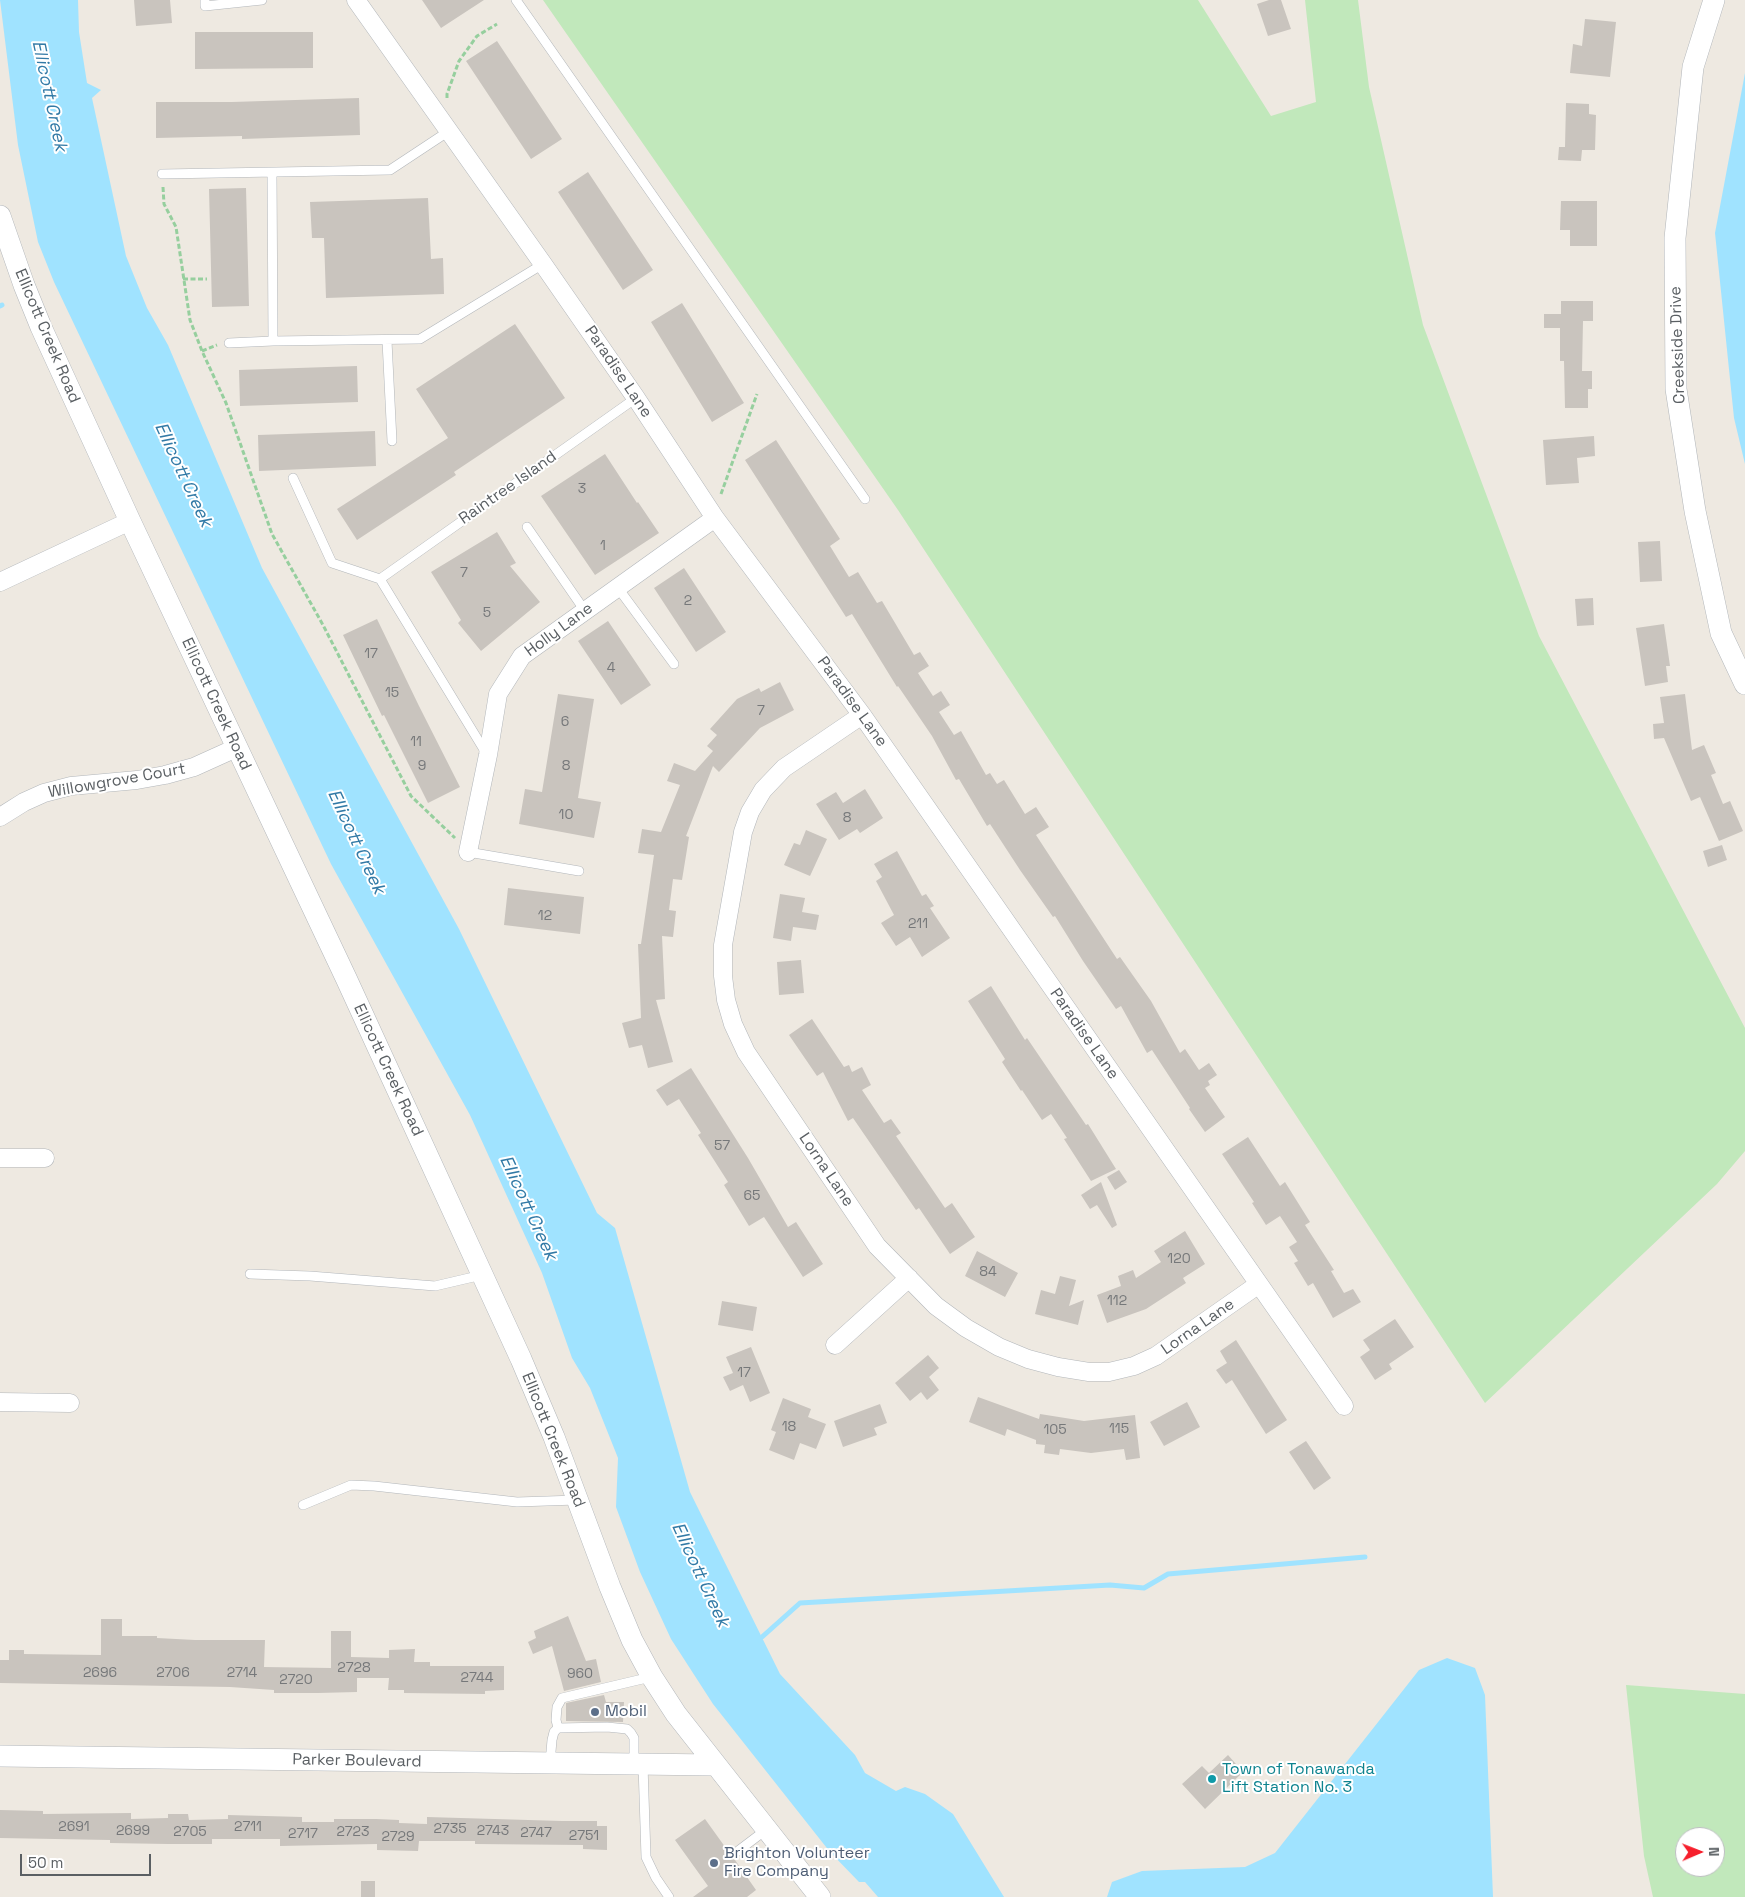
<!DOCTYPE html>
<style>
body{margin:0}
#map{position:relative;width:1745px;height:1897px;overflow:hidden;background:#eee9e1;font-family:"Space Grotesk",sans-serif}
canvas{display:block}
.north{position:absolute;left:1675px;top:1827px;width:50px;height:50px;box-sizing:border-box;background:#fff;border:1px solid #bdbfc1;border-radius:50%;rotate:89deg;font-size:14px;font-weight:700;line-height:20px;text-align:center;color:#5a5f63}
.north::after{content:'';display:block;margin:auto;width:18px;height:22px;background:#f61f2c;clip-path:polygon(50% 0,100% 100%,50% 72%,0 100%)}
.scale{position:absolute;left:20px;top:1854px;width:131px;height:22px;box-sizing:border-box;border:2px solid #5a5f63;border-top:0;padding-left:6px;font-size:15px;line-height:18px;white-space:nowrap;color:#5a5f63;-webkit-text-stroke:4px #fff;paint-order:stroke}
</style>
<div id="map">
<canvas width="1745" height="1897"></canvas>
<div class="north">N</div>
<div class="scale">50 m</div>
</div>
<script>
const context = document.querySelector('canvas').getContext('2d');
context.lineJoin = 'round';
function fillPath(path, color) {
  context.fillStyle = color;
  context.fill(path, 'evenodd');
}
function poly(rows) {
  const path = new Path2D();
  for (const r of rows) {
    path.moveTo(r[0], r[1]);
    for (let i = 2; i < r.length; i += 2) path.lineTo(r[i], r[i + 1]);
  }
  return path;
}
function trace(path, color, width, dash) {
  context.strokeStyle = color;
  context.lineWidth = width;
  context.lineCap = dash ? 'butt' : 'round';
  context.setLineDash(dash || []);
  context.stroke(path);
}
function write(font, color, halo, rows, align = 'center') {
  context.font = font + ' "Space Grotesk",sans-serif';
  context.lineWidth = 4;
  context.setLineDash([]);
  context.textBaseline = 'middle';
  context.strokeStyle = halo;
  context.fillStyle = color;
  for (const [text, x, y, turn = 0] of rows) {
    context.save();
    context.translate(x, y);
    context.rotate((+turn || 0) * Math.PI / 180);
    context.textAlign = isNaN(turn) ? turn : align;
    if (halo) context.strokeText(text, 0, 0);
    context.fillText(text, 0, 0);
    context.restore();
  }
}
fillPath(poly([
 [543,0,1198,0,1271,116,1316,102,1305,0,1358,0,1369,87,1423,325,1539,636,1745,1028,1745,1151,1717,1184,1485,1403,898,510],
 [1626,1685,1745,1694,1745,1897,1653,1897,1644,1856],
 [1685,1837,1715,1837,1715,1867,1685,1867]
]), '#c1e8bb');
fillPath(poly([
 [0,0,78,0,79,32,87,83,101,90,92,98,126,256,147,308,168,345,262,568,459,929,597,1213,615,1228,690,1492,780,1674,855,1755,865,1773,896,1791,905,1787,925,1794,953,1814,1004,1897,878,1897,865,1882,859,1882,830,1852,713,1704,671,1639,640,1572,616,1507,618,1458,590,1388,572,1358,542,1273,470,1115,331,864,54,282,38,242,18,145],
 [1745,73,1745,464,1734,418,1715,233],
 [1447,1658,1475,1668,1485,1695,1493,1897,1107,1897,1112,1882,1142,1871,1245,1867,1275,1853,1419,1670]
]), '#a0e3ff');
trace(poly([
 [0,306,2,305],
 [762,1637,800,1603,1110,1585,1144,1588,1168,1574,1365,1557]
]), '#a0e3ff', 5);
fillPath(poly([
 [134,0,170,0,172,23,136,26],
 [422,0,484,0,441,28],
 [1269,0,1281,0,1291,29,1268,36,1257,4],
 [1585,19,1616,22,1610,77,1570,73,1573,44,1582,46],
 [195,32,313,32,313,68,195,69],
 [497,41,562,139,531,159,466,61],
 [359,98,360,135,242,139,242,136,156,138,156,102,232,102],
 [1566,103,1589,104,1589,114,1596,115,1595,150,1582,150,1581,161,1558,160,1559,147,1565,147],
 [588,172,653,270,623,290,558,192],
 [246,188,249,306,212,307,209,189],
 [428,198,431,259,443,258,444,294,326,298,324,238,312,238,310,202],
 [1561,201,1597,201,1597,246,1570,246,1570,230,1560,230],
 [1561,301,1593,301,1593,321,1583,321,1582,371,1592,371,1592,389,1588,389,1588,408,1565,408,1564,361,1560,361,1560,328,1544,328,1544,314,1561,314],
 [682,303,744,403,712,422,651,322],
 [515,324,565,398,454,472,456,475,357,540,337,509,448,438,416,389],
 [357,366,358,402,240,406,239,370],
 [375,431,376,466,259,471,258,435],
 [1594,436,1595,456,1577,458,1579,483,1546,485,1543,440],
 [776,440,840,539,830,546,849,577,858,572,877,603,882,601,914,655,920,652,929,666,918,673,933,696,941,691,950,705,939,712,954,735,961,731,986,775,990,773,997,784,1004,780,1025,814,1036,807,1049,827,1036,835,1117,959,1120,957,1151,1001,1180,1053,1185,1049,1199,1070,1209,1063,1217,1075,1208,1081,1210,1085,1205,1088,1225,1117,1205,1132,1189,1109,1190,1108,1152,1050,1147,1053,1121,1006,1116,1009,1083,961,1055,916,1053,917,1020,870,990,824,987,826,959,779,956,780,932,736,898,686,897,687,852,614,846,617,745,460],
 [605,454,637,503,638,502,659,533,595,575,541,496],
 [497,532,516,563,510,566,540,602,481,651,458,623,461,620,431,572],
 [1660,541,1662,581,1640,582,1638,542],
 [684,568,726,632,696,652,654,588],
 [1593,598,1594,625,1577,626,1575,599],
 [377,619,419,706,460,787,428,803,384,715,382,716,343,635],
 [608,621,651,685,621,705,578,641],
 [1664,624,1670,666,1666,666,1668,682,1645,686,1636,628],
 [780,682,794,710,760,728,719,772,713,766,686,836,689,837,682,880,673,879,669,910,676,911,673,937,662,936,665,999,656,1000,673,1062,648,1068,642,1045,629,1048,622,1023,641,1018,638,944,641,944,654,855,638,853,642,829,661,832,680,785,667,781,674,763,695,771,713,751,707,746,717,735,710,729,737,699,759,688,761,692],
 [558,694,594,699,578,798,601,802,594,838,519,824,525,789,542,792],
 [1685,694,1692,750,1704,745,1716,773,1711,775,1723,804,1730,801,1743,831,1719,841,1700,797,1691,801,1664,738,1654,739,1653,724,1664,723,1660,697],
 [865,789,883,818,860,833,857,829,839,840,816,804,836,792,843,803],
 [806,830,827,839,810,876,784,865,794,843,800,845],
 [1722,845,1727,860,1708,867,1703,851],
 [897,851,922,896,926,894,934,906,930,908,950,938,922,957,910,937,896,946,881,923,894,915,876,881,882,877,874,864],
 [508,888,584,897,580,934,504,925],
 [780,894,805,898,802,912,819,915,816,930,793,927,791,941,773,938],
 [801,960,804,993,779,995,777,962],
 [991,986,1025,1040,1027,1038,1086,1125,1088,1124,1116,1169,1091,1181,1064,1139,1067,1138,1051,1114,1042,1120,1022,1090,1021,1091,1002,1062,1005,1059,968,1001],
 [812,1019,844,1067,849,1065,852,1072,862,1067,871,1085,862,1090,884,1123,891,1119,901,1133,896,1136,945,1208,952,1203,975,1237,950,1254,919,1208,916,1210,853,1118,848,1121,823,1072,817,1076,789,1035],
 [691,1068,748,1158,788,1227,796,1222,823,1264,803,1277,764,1217,749,1226,724,1185,728,1182,698,1135,701,1133,679,1099,667,1106,656,1090],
 [1248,1137,1280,1186,1285,1182,1310,1222,1305,1225,1334,1270,1331,1271,1344,1293,1353,1289,1361,1302,1333,1318,1313,1283,1308,1286,1294,1263,1298,1261,1289,1247,1297,1242,1280,1216,1266,1225,1252,1203,1254,1202,1222,1154],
 [1119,1170,1127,1182,1115,1190,1107,1177],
 [1101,1182,1117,1225,1112,1228,1097,1205,1090,1209,1081,1195],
 [1185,1231,1205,1264,1183,1278,1186,1283,1146,1309,1107,1323,1097,1295,1121,1286,1118,1276,1133,1270,1136,1278,1161,1262,1154,1251],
 [977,1251,1018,1273,1005,1297,965,1276],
 [1060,1276,1076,1280,1069,1306,1084,1300,1078,1325,1035,1314,1041,1290,1055,1294],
 [722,1301,757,1307,753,1331,718,1325],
 [1395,1319,1414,1347,1389,1364,1392,1369,1375,1380,1360,1357,1370,1350,1363,1340],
 [1236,1340,1287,1420,1266,1434,1232,1380,1226,1384,1216,1370,1227,1363,1220,1351],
 [751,1347,770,1393,750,1402,743,1385,730,1391,723,1377,733,1373,726,1357],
 [928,1355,939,1368,929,1377,939,1390,927,1400,921,1392,910,1401,895,1383],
 [978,1397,1039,1419,1040,1414,1084,1421,1135,1415,1140,1458,1126,1460,1124,1449,1091,1453,1060,1449,1059,1455,1044,1453,1045,1445,1036,1444,1036,1440,1007,1429,1005,1436,969,1422],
 [783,1398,811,1409,808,1417,826,1424,816,1449,800,1443,794,1460,769,1450,776,1432,771,1430],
 [1187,1402,1200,1427,1164,1446,1150,1422],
 [880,1404,887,1423,874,1428,877,1435,843,1447,834,1421],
 [1306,1441,1331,1478,1314,1490,1289,1452],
 [568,1616,586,1661,596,1659,601,1682,564,1691,552,1646,533,1654,528,1642,536,1638,534,1631],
 [101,1619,122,1619,122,1636,157,1636,157,1638,195,1640,265,1640,264,1667,331,1668,331,1631,351,1631,351,1657,389,1658,389,1650,415,1649,414,1662,430,1662,430,1666,504,1666,504,1690,485,1691,485,1694,404,1693,404,1690,388,1690,389,1678,357,1678,357,1692,318,1693,274,1693,274,1690,230,1687,0,1683,0,1660,9,1660,9,1650,24,1650,24,1654,101,1655],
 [604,1695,606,1702,624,1702,623,1722,566,1721,566,1703],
 [1228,1755,1243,1772,1205,1809,1182,1784,1202,1766,1209,1773],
 [0,1810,43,1811,43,1814,131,1813,131,1819,168,1818,168,1814,188,1814,189,1820,228,1819,228,1815,302,1817,302,1822,334,1822,334,1819,376,1819,399,1820,399,1823,427,1824,427,1817,562,1821,597,1821,597,1826,607,1826,607,1850,583,1849,583,1845,475,1844,475,1841,419,1841,418,1851,377,1850,377,1844,280,1846,280,1839,212,1839,212,1844,168,1844,110,1843,110,1840,0,1838],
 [705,1819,728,1851,729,1857,735,1860,756,1890,747,1897,693,1897,708,1886,675,1840],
 [361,1881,375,1881,375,1897,361,1897]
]), '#c9c4be');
const service = poly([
 [205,0,205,6,262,0],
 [516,0,865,499],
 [272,173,273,341,420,339,543,264],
 [162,174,390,170,449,131],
 [387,341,392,441],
 [229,343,273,341],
 [293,478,332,563,380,579,486,753],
 [527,527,585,611],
 [380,579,636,398],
 [618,588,674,664],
 [468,852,579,871],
 [250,1274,310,1276,435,1286,482,1275],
 [303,1505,351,1485,374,1486,517,1502,577,1500],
 [558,1728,556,1720,557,1707,562,1698,651,1677],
 [550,1763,552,1740,554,1732,558,1728,607,1727,627,1729,631,1733,634,1738,634,1765],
 [643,1765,646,1857,656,1878,669,1897],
 [734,1854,767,1829]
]);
const minor = poly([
 [356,0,543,264,636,398,715,518,862,715,1344,1406],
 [0,582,130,521],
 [862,715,784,768,763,790,750,812,743,832,723,945,723,976,726,1000,733,1024,746,1052,877,1246,936,1306,966,1328,999,1347,1028,1359,1058,1367,1089,1372,1109,1372,1134,1366,1156,1356,1259,1284],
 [0,817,24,802,44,793,71,786,137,780,165,775,194,767,236,748],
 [468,852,488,755,498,694,522,656,715,518],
 [0,1158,45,1158],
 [835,1345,909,1278],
 [0,1402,70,1403]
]);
const tertiary = poly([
 [1714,0,1693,67,1675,238,1676,389,1695,511,1721,633,1745,684],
 [0,216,24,285,41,327,130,521,346,978,521,1359,554,1437,610,1587,632,1640,652,1677,676,1714,820,1897],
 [0,1756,714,1765]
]);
trace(service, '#b2b6ba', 10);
trace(minor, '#b2b6ba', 19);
trace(tertiary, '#b2b6ba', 22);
trace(poly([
 [447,98,447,94,459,61,477,36,497,24],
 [163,187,164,204,176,227,190,320,202,351,226,403,272,534,323,625,411,796,455,838],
 [183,279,207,279],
 [202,351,217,345],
 [721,494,757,394]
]), '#96cf9e', 3, [5, 2.5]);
trace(service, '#fff', 9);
trace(minor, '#fff', 18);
trace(tertiary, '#fff', 21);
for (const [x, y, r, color] of [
 [595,1712,5,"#5c6f8a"],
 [1212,1779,5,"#0f9aa8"],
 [714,1863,5,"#5c6f8a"]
]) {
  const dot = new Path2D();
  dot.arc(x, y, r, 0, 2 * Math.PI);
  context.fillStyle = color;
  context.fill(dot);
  trace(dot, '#fff', 2);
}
write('14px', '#76787a', null, [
 ["3",582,489],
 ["1",603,546],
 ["7",464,573],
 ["2",688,601],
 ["5",487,613],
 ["17",371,654],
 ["4",611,668],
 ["15",392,693],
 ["7",761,711],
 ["6",565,722],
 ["11",416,742],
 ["9",422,766],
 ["8",566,766],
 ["10",566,815],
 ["8",847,818],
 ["12",545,916],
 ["211",918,924],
 ["57",722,1146],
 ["65",752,1196],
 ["120",1179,1259],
 ["84",988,1272],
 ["112",1117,1301],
 ["17",744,1373],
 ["18",789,1427],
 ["115",1119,1429],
 ["105",1055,1430],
 ["2728",354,1668],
 ["2696",100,1673],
 ["2706",173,1673],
 ["2714",242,1673],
 ["960",580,1674],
 ["2744",477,1678],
 ["2720",296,1680],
 ["2691",74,1827],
 ["2711",248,1827],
 ["2735",450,1829],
 ["2699",133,1831],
 ["2743",493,1831],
 ["2705",190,1832],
 ["2723",353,1832],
 ["2747",536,1833],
 ["2717",303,1834],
 ["2751",584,1836],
 ["2729",398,1837]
]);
write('16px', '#5a5f63', '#fff', [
 ["Ellicott Creek Road",47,336,67],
 ["Creekside Drive",1678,345,-92],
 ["Paradise Lane",618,372,56],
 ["Raintree Island",508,488,-35],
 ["Holly Lane",559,630,-36],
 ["Paradise Lane",852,702,54],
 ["Ellicott Creek Road",216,704,65],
 ["Willowgrove Court",117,781,-10],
 ["Paradise Lane",1084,1034,55],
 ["Ellicott Creek Road",388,1070,65],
 ["Lorna Lane",826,1170,56],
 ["Lorna Lane",1198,1327,-35],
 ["Ellicott Creek Road",553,1440,68],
 ["Parker Boulevard",357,1761,1]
]);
write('16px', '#4e5e75', '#fff', [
 ["Mobil",605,1712],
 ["Brighton Volunteer",724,1854],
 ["Fire Company",724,1872]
], 'left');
write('16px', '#0d838f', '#fff', [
 ["Town of Tonawanda",1222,1770],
 ["Lift Station No. 3",1222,1788]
], 'left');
write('italic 18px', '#327aa6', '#fff', [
 ["Ellicott Creek",49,96,78],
 ["Ellicott Creek",183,475,65],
 ["Ellicott Creek",356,842,65],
 ["Ellicott Creek",528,1208,65],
 ["Ellicott Creek",700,1575,65]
]);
</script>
